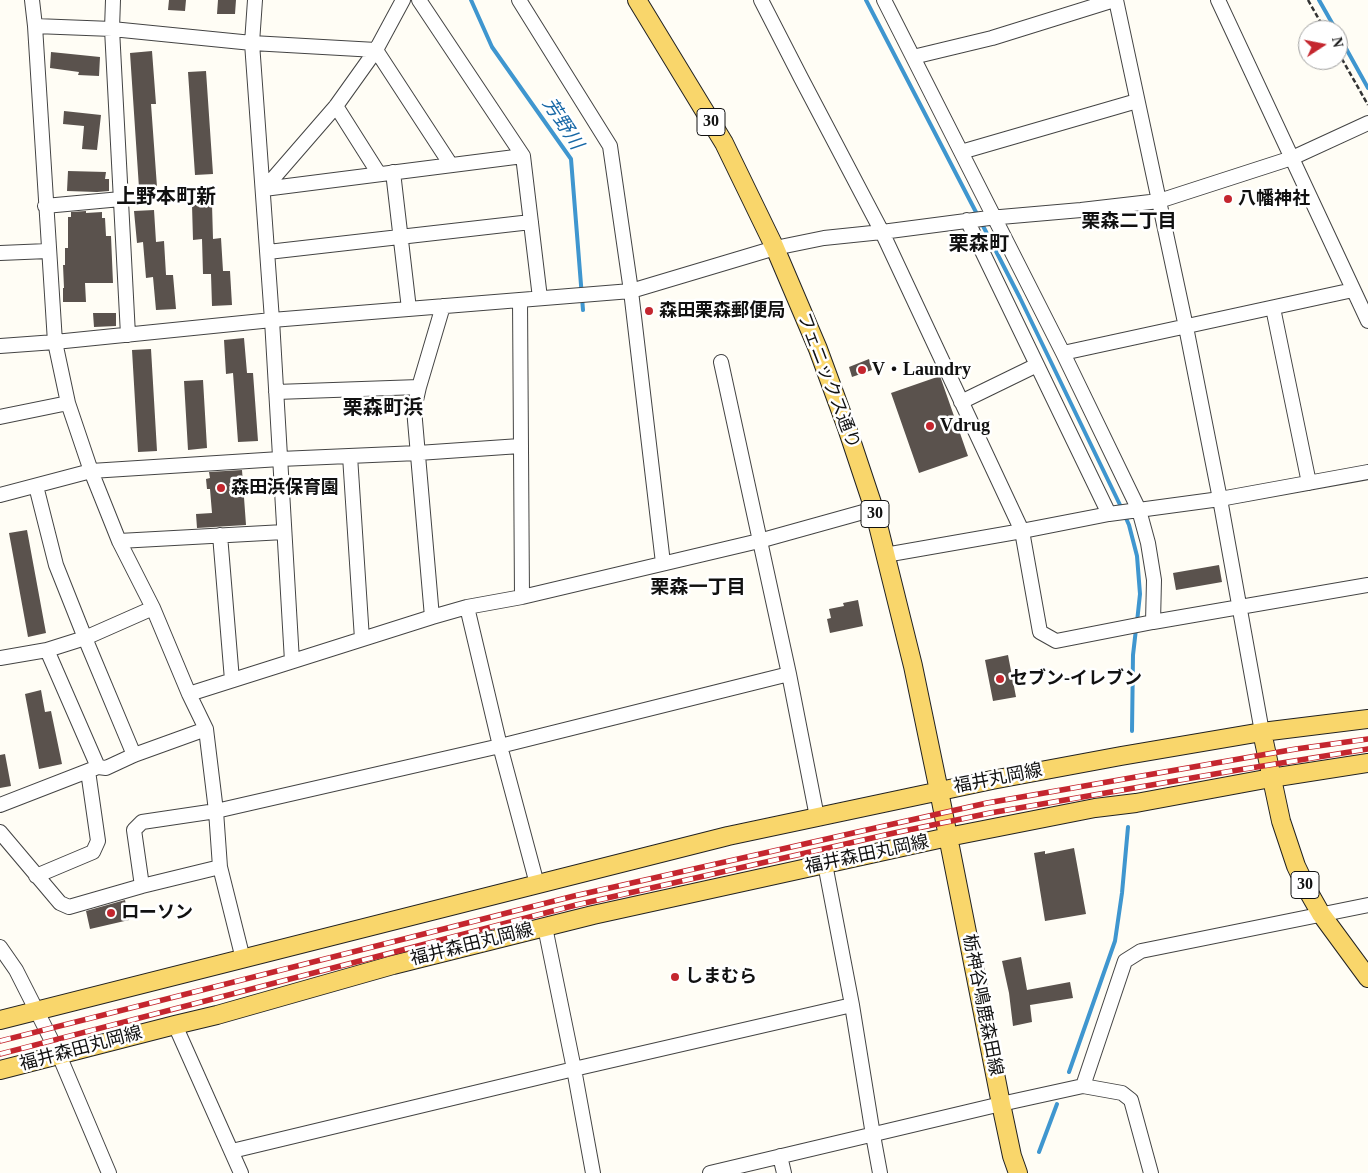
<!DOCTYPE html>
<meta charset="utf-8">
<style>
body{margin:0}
#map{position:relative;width:1368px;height:1173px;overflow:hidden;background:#fffdf5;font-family:"Times New Roman",serif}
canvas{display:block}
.north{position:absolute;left:1298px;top:20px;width:50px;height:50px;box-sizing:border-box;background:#fff;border:1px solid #a0a0a0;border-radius:50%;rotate:79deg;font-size:14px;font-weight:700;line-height:20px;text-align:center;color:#111}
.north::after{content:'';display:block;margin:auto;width:18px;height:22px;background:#c4262e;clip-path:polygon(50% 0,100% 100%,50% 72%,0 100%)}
</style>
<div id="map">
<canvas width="1368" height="1173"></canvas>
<div class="north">N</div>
</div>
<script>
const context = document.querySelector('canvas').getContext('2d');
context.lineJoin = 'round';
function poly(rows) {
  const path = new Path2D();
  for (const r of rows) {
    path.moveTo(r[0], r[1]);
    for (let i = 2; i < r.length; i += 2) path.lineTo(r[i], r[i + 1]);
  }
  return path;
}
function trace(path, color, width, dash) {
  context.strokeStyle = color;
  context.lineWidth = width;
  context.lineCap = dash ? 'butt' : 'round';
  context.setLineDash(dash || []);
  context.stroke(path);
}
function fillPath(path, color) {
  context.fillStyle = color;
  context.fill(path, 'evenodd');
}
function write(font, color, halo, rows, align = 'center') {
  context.font = font + ' "Times New Roman","Noto Sans JP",serif';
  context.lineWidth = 5;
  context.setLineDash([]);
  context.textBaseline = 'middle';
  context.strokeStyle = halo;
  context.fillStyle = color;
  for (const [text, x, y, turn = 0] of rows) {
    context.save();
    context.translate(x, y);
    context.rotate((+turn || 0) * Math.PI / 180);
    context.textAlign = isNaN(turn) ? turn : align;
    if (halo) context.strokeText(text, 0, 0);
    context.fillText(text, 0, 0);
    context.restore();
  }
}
trace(poly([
 [471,0,492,47,571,159,583,310],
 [866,0,978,216],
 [1319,0,1336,30],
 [1338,34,1368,88],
 [981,222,1020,298,1122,509],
 [1125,516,1129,525,1137,556,1140,594,1137,622],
 [1132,731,1133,655,1136,629],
 [1069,1072,1115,941,1122,893,1128,827],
 [1039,1152,1057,1104]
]), '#3f96cf', 4);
fillPath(poly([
 [169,0,186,0,185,11,168,10],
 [218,0,236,0,235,14,217,14],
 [152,51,156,104,151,104,157,187,139,188,130,53],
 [51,52,100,57,99,76,78,75,79,72,50,68],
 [206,71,213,174,195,175,188,72],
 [64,111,101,115,97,150,82,149,84,126,63,124],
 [68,171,106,172,105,179,109,179,109,191,97,192,67,191],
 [212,204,213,239,221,238,223,271,230,271,232,305,212,306,211,274,203,274,202,239,193,240,192,205],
 [154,210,156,242,164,241,166,275,173,275,176,309,156,310,153,277,146,278,143,242,137,243,134,211],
 [86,211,86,213,102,212,102,218,105,218,106,236,111,236,113,283,85,283,86,302,63,302,63,288,64,288,63,265,65,265,65,248,68,248,68,217,71,217,71,212],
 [93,313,116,313,116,326,94,327],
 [244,338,247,373,253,373,258,441,238,442,233,373,226,374,224,340],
 [151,349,157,451,138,452,132,350],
 [869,359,872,370,852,377,849,367],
 [940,376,968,456,919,473,891,393],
 [203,380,207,448,188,450,184,381],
 [242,470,246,525,197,528,196,514,212,513,210,489,207,489,206,479,210,478,209,472],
 [27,530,46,633,28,637,9,533],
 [1219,565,1222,582,1176,590,1173,573],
 [858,600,863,626,830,633,827,619,831,618,829,609,844,606,843,603],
 [1008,655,1016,697,993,701,985,660],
 [41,690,45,712,51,711,62,764,39,769,25,694],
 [5,754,11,786,0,788,0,755],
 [1074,848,1086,914,1045,921,1034,853,1045,851,1045,854],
 [125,900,129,920,90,929,86,911],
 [1021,957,1027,990,1070,982,1073,998,1030,1005,1032,1022,1013,1026,1009,993,1002,961]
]), '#5a524d');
const minor = poly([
 [32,0,35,26,55,342,68,403,91,471,119,541,153,608,189,694,206,729,216,811,220,867,243,959],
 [113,0,112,29,128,335],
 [255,0,252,43,272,320,292,661],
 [419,0,523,156,540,298],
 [519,0,610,146,631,291,663,563],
 [761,0,801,78,882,232,1022,531,1040,632,1056,641,1153,622,1368,585],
 [884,0,1063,353,1139,510,1148,543,1154,580,1153,622],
 [1116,0,1186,327,1220,499,1262,732],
 [1218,0,1368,321],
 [35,26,112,29,252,43,376,50],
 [376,50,451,165],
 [913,57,992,38,1114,0],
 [336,106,379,174],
 [961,152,1137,101],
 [393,172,409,309],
 [264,189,523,156],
 [264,189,336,106,376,50,403,0],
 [45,206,121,199],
 [967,220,1109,514],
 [268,252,531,222],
 [0,253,48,251],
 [520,300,522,597],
 [1273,308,1309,483],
 [0,346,55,342,272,320,631,291,775,248,824,238,882,232,989,218,1081,210,1159,201,1292,158,1368,123],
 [1063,353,1353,290],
 [721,362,789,674,817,817],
 [276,392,419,387],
 [961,402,1037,365],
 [0,417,68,403],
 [350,456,362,639],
 [36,486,56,565,85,638,134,755],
 [0,495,91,471,280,459,418,453,520,446],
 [220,535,232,680],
 [119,541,284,532],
 [885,555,1022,531,1109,514,1220,499,1368,472],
 [467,607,500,746,537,884],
 [432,617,414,409,419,387,443,306],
 [47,650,98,767],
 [0,658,47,650,85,638,153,608],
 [189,694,432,617,467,607,522,597,759,541,874,509],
 [0,805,98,767,106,768,134,755,206,729],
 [0,832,60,903,69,907,142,886,220,867],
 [825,864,852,1005,873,1135,880,1173],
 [36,876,93,852,98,841,88,771],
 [142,886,134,830,142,822,216,811,500,746,789,674],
 [545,927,574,1069,593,1173],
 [0,947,16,970,59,1055,109,1173],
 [175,1025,241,1173],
 [1083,1086,1125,961,1141,951,1368,905],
 [232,1151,574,1069,852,1005],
 [780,1156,784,1173],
 [710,1173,1001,1104,1083,1086,1122,1093,1131,1100,1151,1173]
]);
const major = poly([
 [637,0,724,143,775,248,818,349,847,428,874,509,913,666,939,791,1001,1104,1012,1156,1018,1173],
 [1262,732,1281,821,1296,866,1308,891,1321,914,1368,978],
 [0,1020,728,836,992,780,1121,756,1262,732,1368,719],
 [0,1070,175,1025,217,1015,393,965,593,915,948,837,1095,808,1136,803,1271,778,1368,763]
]);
trace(minor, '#444', 16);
trace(major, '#222', 20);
trace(poly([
 [1308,0,1325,30],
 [1338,52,1368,105]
]), '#333', 2.5, [5, 2.5]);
trace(minor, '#fff', 14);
trace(major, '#f9d66b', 18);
const rail = poly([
 [0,1041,574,896,893,824,987,803,1296,749,1368,739],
 [0,1054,576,905,894,833,990,813,1232,771,1368,749]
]);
trace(rail, '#c4262e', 5.5);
trace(rail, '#fff', 4, [11]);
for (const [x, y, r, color] of [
 [1228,199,5,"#c4262e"],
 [649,311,5,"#c4262e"],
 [862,370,5,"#c4262e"],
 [930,426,5,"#c4262e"],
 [221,488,5,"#c4262e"],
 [1000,679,5,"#c4262e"],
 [111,913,5,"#c4262e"],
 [675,977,5,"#c4262e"]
]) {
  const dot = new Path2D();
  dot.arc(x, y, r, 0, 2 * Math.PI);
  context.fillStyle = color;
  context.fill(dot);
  trace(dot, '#fff', 2);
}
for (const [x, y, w] of [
 [711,122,28],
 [875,514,28],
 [1305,885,28]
]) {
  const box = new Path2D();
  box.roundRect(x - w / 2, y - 13.5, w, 27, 4);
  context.fillStyle = '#fff';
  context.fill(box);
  trace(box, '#111', 1);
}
write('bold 16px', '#111', null, [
 ["30",711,122],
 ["30",875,514],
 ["30",1305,885]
]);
write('bold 18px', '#111', '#fff', [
 ["八幡神社",1238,199],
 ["森田栗森郵便局",659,311],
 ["V・Laundry",872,370],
 ["Vdrug",940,426],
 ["森田浜保育園",231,488],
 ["セブン-イレブン",1010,679],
 ["ローソン",121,913],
 ["しまむら",685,977]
], 'left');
write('18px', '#111', '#fff', [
 ["フェニックス通り",828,381,69],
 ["福井丸岡線",998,779,-11],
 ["福井森田丸岡線",867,855,-12],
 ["福井森田丸岡線",472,945,-14],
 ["栃神谷鳴鹿森田線",982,1005,79],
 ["福井森田丸岡線",81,1049,-15]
]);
write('italic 19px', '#1768a6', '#fff', [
 ["芳野川",562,124,57]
]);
write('bold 19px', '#111', '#fff', [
 ["栗森二丁目",1129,222],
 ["栗森一丁目",698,588]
]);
write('bold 20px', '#111', '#fff', [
 ["上野本町新",166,198],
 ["栗森町",979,245],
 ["栗森町浜",383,409]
]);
</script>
